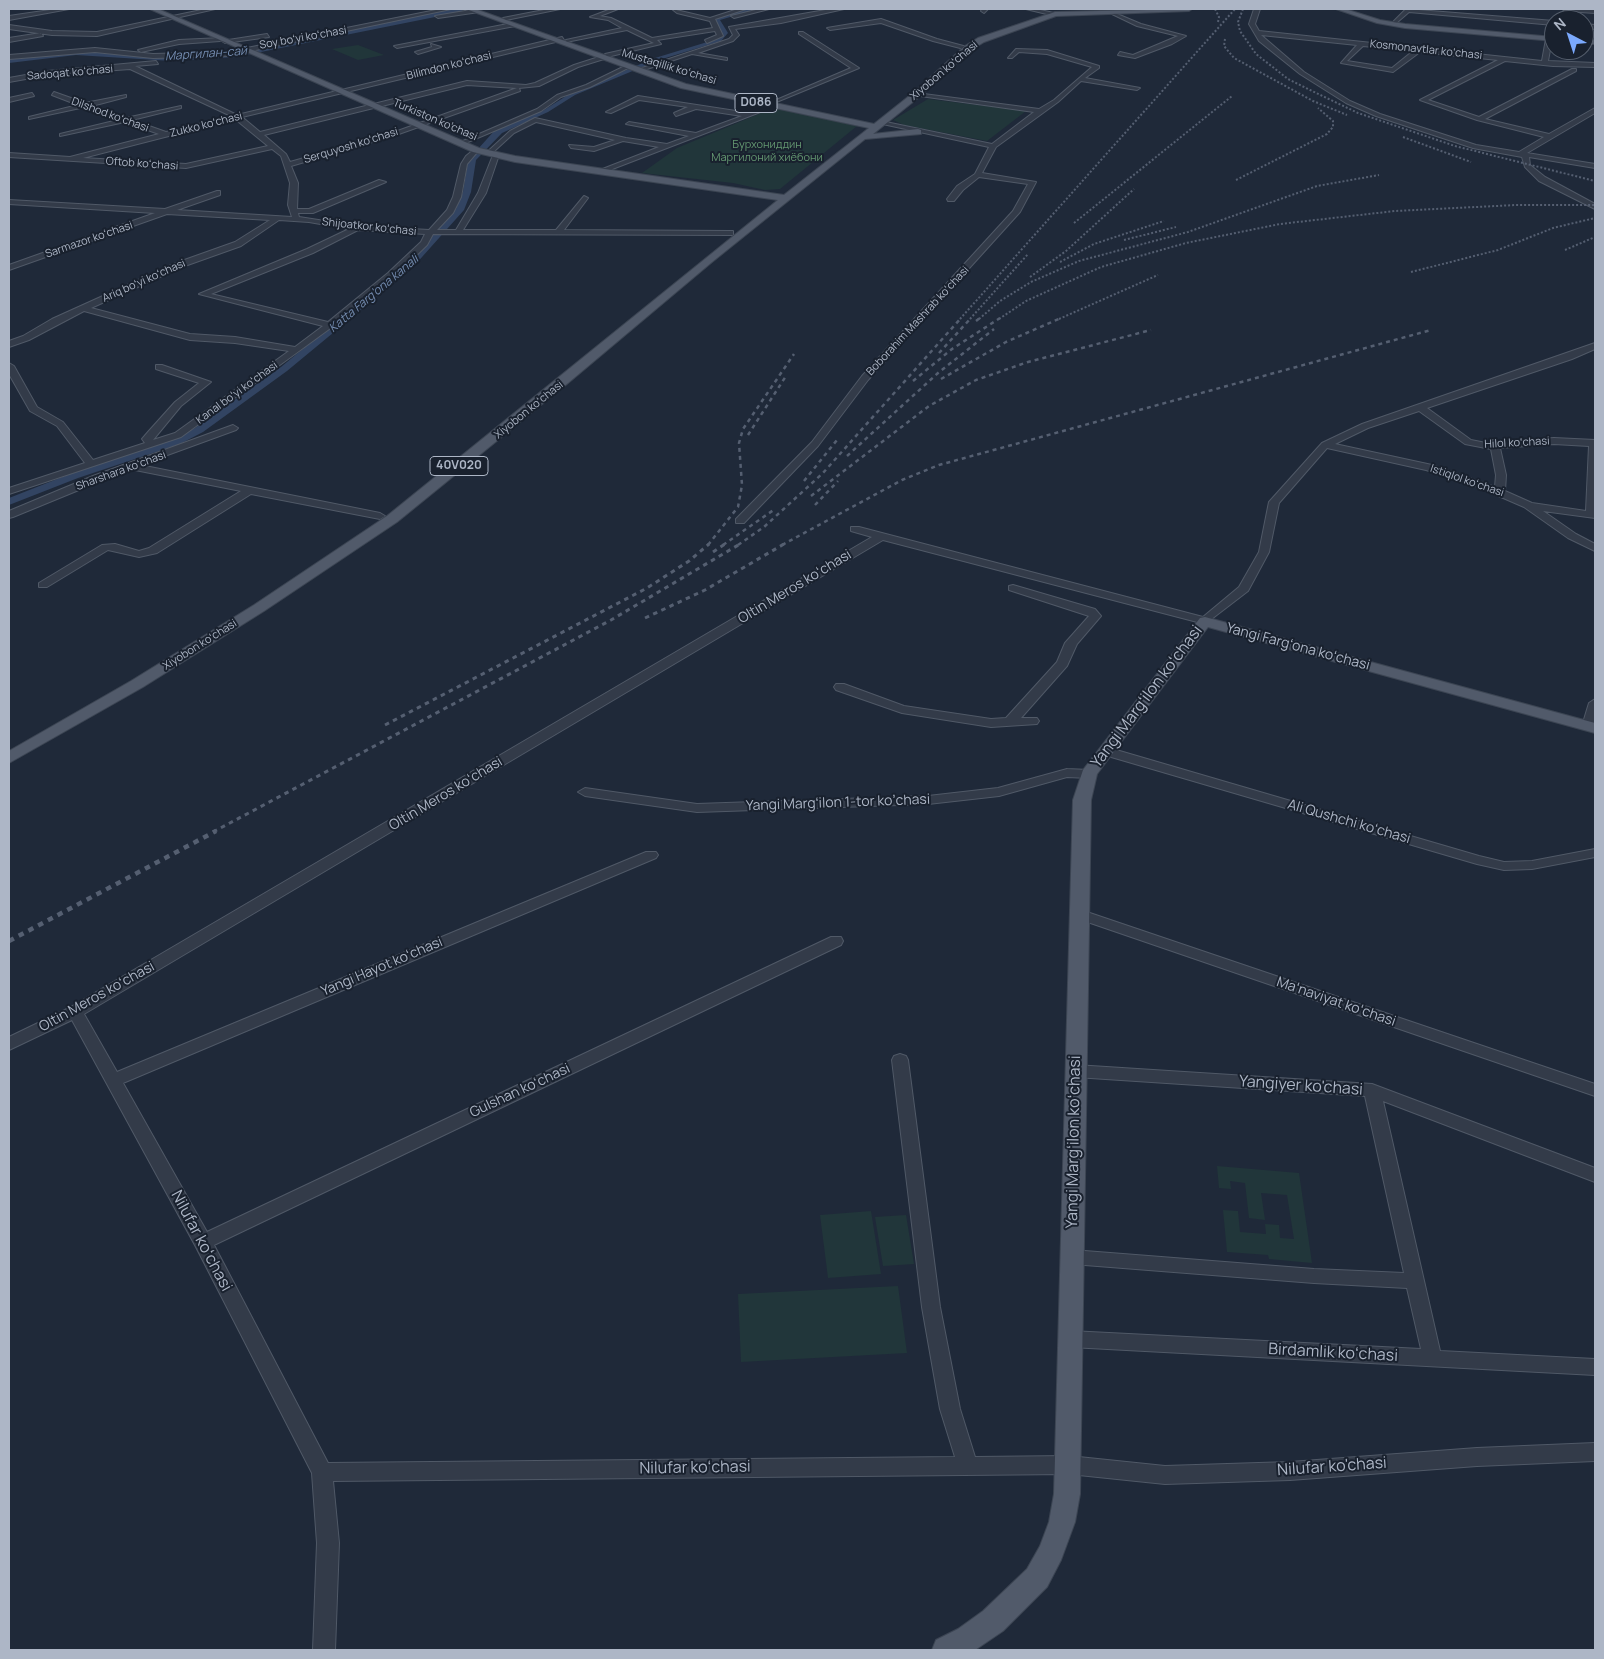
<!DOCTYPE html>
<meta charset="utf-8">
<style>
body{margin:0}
#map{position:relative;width:1604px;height:1659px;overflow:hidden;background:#1f2939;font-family:Manrope,sans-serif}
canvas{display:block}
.frame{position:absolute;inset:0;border:10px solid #adb6c6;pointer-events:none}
.north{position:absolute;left:1544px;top:10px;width:50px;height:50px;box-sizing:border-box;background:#19212e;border:1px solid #545d6b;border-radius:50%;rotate:320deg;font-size:14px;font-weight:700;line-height:20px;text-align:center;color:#adb6c6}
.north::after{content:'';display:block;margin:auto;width:18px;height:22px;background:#7ba9fd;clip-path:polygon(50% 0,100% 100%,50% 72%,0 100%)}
</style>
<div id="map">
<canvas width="1604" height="1659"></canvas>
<div class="frame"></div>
<div class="north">N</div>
</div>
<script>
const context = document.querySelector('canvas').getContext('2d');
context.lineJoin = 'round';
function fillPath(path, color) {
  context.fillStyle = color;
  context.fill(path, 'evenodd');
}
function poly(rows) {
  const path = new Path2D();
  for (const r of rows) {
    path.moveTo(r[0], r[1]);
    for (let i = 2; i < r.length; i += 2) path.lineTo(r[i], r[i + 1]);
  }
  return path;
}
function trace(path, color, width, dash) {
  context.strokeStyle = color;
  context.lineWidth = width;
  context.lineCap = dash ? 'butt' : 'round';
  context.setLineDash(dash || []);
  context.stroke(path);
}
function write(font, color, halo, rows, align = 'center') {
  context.font = font + ' Manrope,sans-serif';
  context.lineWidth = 4;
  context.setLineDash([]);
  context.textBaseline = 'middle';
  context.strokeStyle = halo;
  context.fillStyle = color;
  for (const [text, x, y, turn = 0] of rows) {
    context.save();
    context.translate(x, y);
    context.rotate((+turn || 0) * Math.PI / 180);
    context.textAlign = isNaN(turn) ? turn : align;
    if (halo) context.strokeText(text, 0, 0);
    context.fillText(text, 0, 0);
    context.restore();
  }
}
fillPath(poly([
 [358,45,384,55,358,60,332,49],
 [928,99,1026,111,987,141,904,125,893,120],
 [773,108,857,126,780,189,765,190,733,183,642,173,677,148],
 [1217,1166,1299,1173,1312,1263,1269,1259,1268,1255,1227,1252,1223,1210,1238,1211,1240,1232,1266,1234,1265,1224,1279,1225,1280,1238,1294,1239,1287,1195,1261,1193,1265,1220,1249,1218,1245,1183,1230,1181,1231,1189,1219,1188],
 [871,1211,881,1274,828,1278,820,1215],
 [906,1215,914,1264,883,1266,875,1217],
 [898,1286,907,1353,741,1362,738,1294]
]), '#21363a');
fillPath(poly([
 [748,9,757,9,720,20,728,33,721,41,659,60,575,95,548,112,502,133,476,160,471,192,464,210,414,266,287,371,203,432,180,444,78,478,9,505,9,498,70,474,172,440,195,428,281,367,408,262,456,209,463,192,468,160,496,129,544,110,571,93,655,58,717,39,722,33,714,18,748,9]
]), '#324462');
fillPath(poly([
 [447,9,465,9,460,12,236,57,172,61,76,55,9,63,9,57,76,49,172,55,236,51,447,9]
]), '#324462');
const minor = poly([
 [57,9,69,9,9,20,9,16,57,9],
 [206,9,215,9,97,36,52,35,9,29,9,25,52,31,97,32,206,9],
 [441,9,451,9,227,56,153,58,95,52,9,59,9,55,95,48,153,54,227,52,441,9],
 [477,9,479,12,438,18,435,16,477,9],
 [549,9,560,9,506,20,503,18,549,9],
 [611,9,618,9,600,16,611,18,652,38,713,28,710,21,677,13,672,9,710,18,738,9,746,9,715,19,723,36,707,43,705,40,717,35,715,31,657,40,661,44,607,57,605,54,654,43,627,30,566,42,566,40,622,28,608,20,590,17,611,9],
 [760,9,769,9,734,18,731,16,760,9],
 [831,9,844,9,781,23,735,29,739,35,733,41,698,53,727,58,727,60,692,54,647,69,642,68,729,39,733,35,729,27,831,9],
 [982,9,988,9,984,13,981,11,982,9],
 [1026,9,1036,9,1058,14,1055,16,1026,9],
 [1254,9,1260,9,1255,24,1259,31,1542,61,1546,39,1549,37,1552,39,1548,61,1595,63,1595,67,1553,66,1505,61,1428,100,1479,117,1572,69,1576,69,1576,71,1485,119,1549,134,1595,108,1595,113,1527,153,1595,164,1595,168,1529,157,1530,165,1545,177,1595,204,1595,209,1539,181,1525,167,1522,157,1473,148,1376,116,1346,103,1300,74,1259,41,1249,24,1254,9],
 [1261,35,1357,45,1341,63,1393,72,1420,52,1498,60,1420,100,1477,120,1544,137,1519,152,1476,145,1380,114,1350,101,1304,72,1261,35],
 [1363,46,1413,51,1392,68,1347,61,1363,46],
 [1406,9,1554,21,1554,25,1409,12,1394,25,1390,25,1406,9],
 [1562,9,1595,9,1595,13,1565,11,1562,9],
 [1110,11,1141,24,1186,36,1172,44,1135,58,1118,55,1120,52,1133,55,1178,36,1137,26,1110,13,1110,11],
 [881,19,937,39,971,48,968,50,933,41,881,23,830,30,827,28,881,19],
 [513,23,515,26,397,48,394,46,513,23],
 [1584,24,1595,25,1595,29,1584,28,1584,24],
 [799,32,803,32,859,68,774,103,774,101,851,68,799,34,799,32],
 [41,33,43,36,9,42,9,38,41,33],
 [267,34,269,37,225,43,222,41,267,34],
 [562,37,564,40,242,117,260,132,467,81,526,85,535,83,574,65,602,56,604,59,578,67,539,86,519,88,520,91,396,135,291,166,298,183,297,209,309,209,379,180,386,182,313,213,298,213,299,217,357,226,429,230,447,210,453,197,461,164,466,156,476,148,479,150,467,164,461,197,453,213,437,230,456,230,478,193,493,155,496,153,499,155,486,193,463,230,556,230,584,196,588,198,564,230,730,231,733,231,733,235,433,234,427,245,394,277,347,316,181,437,9,494,9,488,85,463,57,426,30,411,9,374,9,363,14,366,37,407,63,422,93,460,145,443,142,439,148,432,175,402,199,383,156,369,156,365,162,365,211,382,181,406,153,440,175,433,289,351,235,343,190,340,84,311,29,340,9,347,9,341,23,336,52,319,176,263,235,242,270,220,167,214,9,270,9,265,155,213,9,204,9,200,165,209,217,191,220,191,220,195,177,210,292,217,288,205,290,183,281,156,272,149,186,168,9,157,9,153,70,157,159,134,125,122,60,136,60,134,118,120,85,107,29,119,29,117,78,105,52,95,54,92,85,103,126,95,126,97,92,106,126,118,181,106,181,108,132,120,166,132,231,116,130,69,48,75,9,82,9,78,48,71,156,61,158,64,135,66,237,115,562,37],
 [467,85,517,88,392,133,290,162,286,154,264,135,467,85],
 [235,119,268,146,186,164,83,158,235,119],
 [279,220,309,222,349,229,307,249,199,294,323,326,295,347,235,337,190,334,91,308,182,267,241,246,279,220],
 [358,230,425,234,421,242,388,273,328,322,211,294,313,253,358,230],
 [222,38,220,41,179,44,141,52,138,50,179,40,222,38],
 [431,44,441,47,418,54,415,52,432,47,431,44],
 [1016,49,1047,50,1099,66,1099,68,1085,78,1140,88,1137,90,1081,81,1058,102,996,147,982,173,1036,182,1020,212,868,380,818,446,744,523,736,523,736,519,812,442,862,376,1013,211,1028,184,979,177,963,190,954,201,948,201,947,199,957,186,975,174,989,147,878,123,881,121,992,144,1034,112,913,95,916,93,1039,109,1054,100,1092,67,1047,54,1019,52,1012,58,1008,58,1016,49],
 [625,66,630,67,590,87,561,97,541,111,461,145,456,144,537,109,557,95,586,85,625,66],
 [32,93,34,96,9,102,9,98,32,93],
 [638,96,749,113,771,105,776,106,602,173,600,170,659,147,623,141,594,151,571,148,569,145,594,147,615,140,536,122,514,133,490,155,485,154,510,131,535,118,626,138,667,144,689,136,626,124,629,122,696,133,742,116,696,109,676,116,674,113,688,107,639,100,611,113,606,112,638,96],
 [1595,343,1595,349,1572,359,1427,408,1471,440,1486,443,1554,438,1595,440,1595,518,1543,511,1576,534,1595,544,1595,551,1568,538,1524,507,1471,484,1426,470,1327,448,1279,503,1269,552,1248,591,1205,624,883,540,84,1014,117,1072,646,852,656,852,658,855,656,858,123,1083,207,1232,831,937,841,937,843,941,841,945,214,1245,328,1463,955,1457,940,1409,922,1307,892,1060,894,1056,900,1054,906,1056,908,1060,940,1307,960,1409,975,1457,1069,1456,1165,1466,1290,1462,1477,1448,1595,1443,1595,1461,1477,1466,1290,1480,1165,1484,1069,1474,333,1481,339,1543,335,1650,313,1650,317,1543,312,1473,196,1247,72,1020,9,1050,9,1037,69,1008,872,537,851,531,851,527,859,527,1203,617,1239,587,1259,552,1269,502,1322,443,1362,424,1595,343],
 [1419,411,1465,444,1491,449,1496,475,1495,487,1432,465,1335,444,1368,428,1419,411],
 [1554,444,1589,446,1586,511,1532,503,1505,491,1506,475,1500,448,1554,444],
 [233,425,238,428,236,430,140,465,380,513,385,516,380,519,251,494,157,553,139,557,108,550,47,587,39,587,39,583,102,545,115,544,139,551,149,548,241,491,130,469,13,517,9,518,9,511,93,476,233,425],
 [1013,585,1095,609,1101,616,1077,644,1067,666,1021,718,1037,718,1039,721,1037,724,991,727,902,713,836,690,834,687,836,684,844,684,904,706,991,719,1006,718,1057,662,1065,643,1089,616,1009,590,1009,586,1013,585],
 [1595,699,1594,726,1592,729,1584,729,1582,726,1589,703,1595,699],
 [1106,747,1479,856,1504,862,1532,861,1595,849,1595,857,1532,869,1504,870,1477,864,1101,754,1100,751,1101,748,1106,747],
 [1067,769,1089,770,1096,774,1089,778,1067,777,999,796,928,804,697,812,585,796,578,792,585,788,697,804,928,796,998,788,1067,769],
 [1078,909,1595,1084,1595,1096,1073,917,1071,914,1073,911,1078,909],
 [1075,1065,1372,1084,1595,1168,1595,1182,1383,1101,1440,1351,1595,1359,1595,1375,1070,1347,1063,1345,1061,1339,1063,1333,1070,1331,1421,1349,1407,1288,1314,1283,1072,1264,1066,1262,1063,1257,1066,1252,1072,1250,1314,1269,1404,1273,1365,1096,1075,1077,1069,1075,1067,1071,1069,1067,1075,1065]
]);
const major = poly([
 [150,9,158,9,479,148,515,156,784,195,869,128,681,88,466,9,475,9,686,84,874,124,913,93,965,46,978,38,1055,12,1192,9,1189,11,1056,16,984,42,971,50,919,97,873,134,918,129,921,130,921,134,865,139,712,262,568,383,397,522,264,611,143,687,9,763,9,751,131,681,254,605,387,516,778,200,515,162,473,152,150,9],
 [1336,9,1345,9,1380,20,1405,24,1554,37,1554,41,1405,28,1377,23,1336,9],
 [1584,40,1595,40,1595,44,1584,44,1584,40],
 [1205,617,1595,723,1595,733,1208,627,1097,774,1091,800,1080,1494,1075,1522,1061,1560,1047,1587,1003,1631,975,1650,932,1650,936,1640,958,1629,983,1611,1027,1569,1040,1546,1049,1522,1054,1494,1073,800,1083,770,1200,618,1205,617]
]);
trace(minor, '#505967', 2);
trace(major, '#3c4553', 2);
fillPath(minor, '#333b49');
fillPath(major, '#515a6a');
trace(poly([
 [1215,9,1219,17,1218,22],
 [1243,9,1238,22,1240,31,1256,54,1288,79,1310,90,1358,113,1455,146,1595,181],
 [1225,39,1224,46,1234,58,1313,101,1347,115],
 [1403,137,1471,162],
 [1236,180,1327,134,1333,127,1333,121,1318,108],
 [1074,223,1232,96],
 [1124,240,1176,227],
 [1565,250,1595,237],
 [1060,262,1094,244,1164,221],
 [1411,272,1498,250,1553,228,1595,218],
 [1030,277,1066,251,1134,189],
 [960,319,1235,9],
 [970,319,1028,254],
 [979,319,1000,301,1031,282,1079,261,1188,232,1317,186,1379,175],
 [999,319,1026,301,1101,267,1186,243,1280,224,1395,211,1516,205,1595,205],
 [1059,319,1158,275]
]), '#555f71', 2, [2, 2]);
trace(poly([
 [976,321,980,318],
 [939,353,971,318],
 [941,379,1006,342,1061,318],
 [913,381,952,349,1000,318],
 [748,435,786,376],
 [847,456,938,373,994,329],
 [804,481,837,440],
 [811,496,929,406,976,380,1028,362,1151,330],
 [815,505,838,481],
 [708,545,738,507,742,485,739,443,743,429,794,354],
 [723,545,775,509],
 [738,545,764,527,823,473,961,318],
 [782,545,902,480,939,465,1431,330]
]), '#555f71', 2.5, [4, 4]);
trace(poly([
 [713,552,725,544],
 [645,618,705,590,784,544],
 [385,725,647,588,689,561,709,544],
 [213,832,611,620,740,544]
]), '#555f71', 3, [4.5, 4.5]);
trace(poly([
 [9,941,216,831]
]), '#555f71', 4.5, [5.5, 5.5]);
write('11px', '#adb6c6', '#19212e', [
 ["Soy boʻyi koʻchasi",303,38,-10],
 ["Kosmonavtlar koʻchasi",1426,50,6],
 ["Bilimdon koʻchasi",449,66,-14],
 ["Mustaqillik koʻchasi",669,67,17],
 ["Xiyobon koʻchasi",944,71,-40],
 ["Sadoqat koʻchasi",70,73,-5],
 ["Dilshod koʻchasi",110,115,20],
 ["Turkiston ko’chasi",435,120,23],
 ["Zukko koʻchasi",206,125,-14],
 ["Serquyosh koʻchasi",351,146,-17],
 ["Oftob koʻchasi",142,164,4],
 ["Shijoatkor koʻchasi",369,227,6],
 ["Sarmazor koʻchasi",89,240,-19],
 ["Ariq boʻyi koʻchasi",144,281,-24],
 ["Boborahim Mashrab koʻchasi",918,321,-47],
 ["Kanal boʻyi koʻchasi",237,393,-36],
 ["Xiyobon koʻchasi",529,410,-39],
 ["Hilol koʻchasi",1517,443,-3],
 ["Sharshara koʻchasi",121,471,-20],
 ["Istiqlol koʻchasi",1467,481,19],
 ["Xiyobon koʻchasi",200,645,-32]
]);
write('11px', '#649871', '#19212e', [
 ["Бурхониддин",767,145],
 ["Маргилоний хиёбони",767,158]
]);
write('italic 12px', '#748cb0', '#19212e', [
 ["Маргилан-сай",206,54,-4],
 ["Katta Farg'ona kanali",374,294,-40]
]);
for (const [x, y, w] of [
 [756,103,42],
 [459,466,58]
]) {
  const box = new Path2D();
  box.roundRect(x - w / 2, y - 9.5, w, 19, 4);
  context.fillStyle = '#19212e';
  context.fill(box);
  trace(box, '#adb6c6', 1);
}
write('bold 12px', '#adb6c6', null, [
 ["D086",756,103],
 ["40V020",459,466]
]);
write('14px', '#adb6c6', '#19212e', [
 ["Oltin Meros koʻchasi",795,587,-31],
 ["Yangi Fargʻona koʻchasi",1298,647,15],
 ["Oltin Meros koʻchasi",446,794,-31],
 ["Yangi Margʻilon 1-tor koʼchasi",838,803,-2],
 ["Ali Qushchi koʻchasi",1349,822,16],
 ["Yangi Hayot koʻchasi",382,967,-23],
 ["Oltin Meros koʻchasi",97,997,-29],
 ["Maʻnaviyat koʻchasi",1336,1002,19],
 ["Gulshan koʻchasi",520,1091,-25]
]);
write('16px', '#adb6c6', '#19212e', [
 ["Yangi Margʻilon koʻchasi",1147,697,-53],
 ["Yangiyer ko'chasi",1301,1086,4],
 ["Yangi Margʻilon koʻchasi",1074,1142,-89],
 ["Nilufar koʻchasi",201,1241,62],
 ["Birdamlik koʻchasi",1333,1353,3],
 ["Nilufar ko'chasi",1332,1467,-4],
 ["Nilufar koʻchasi",695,1468,-1]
]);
</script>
